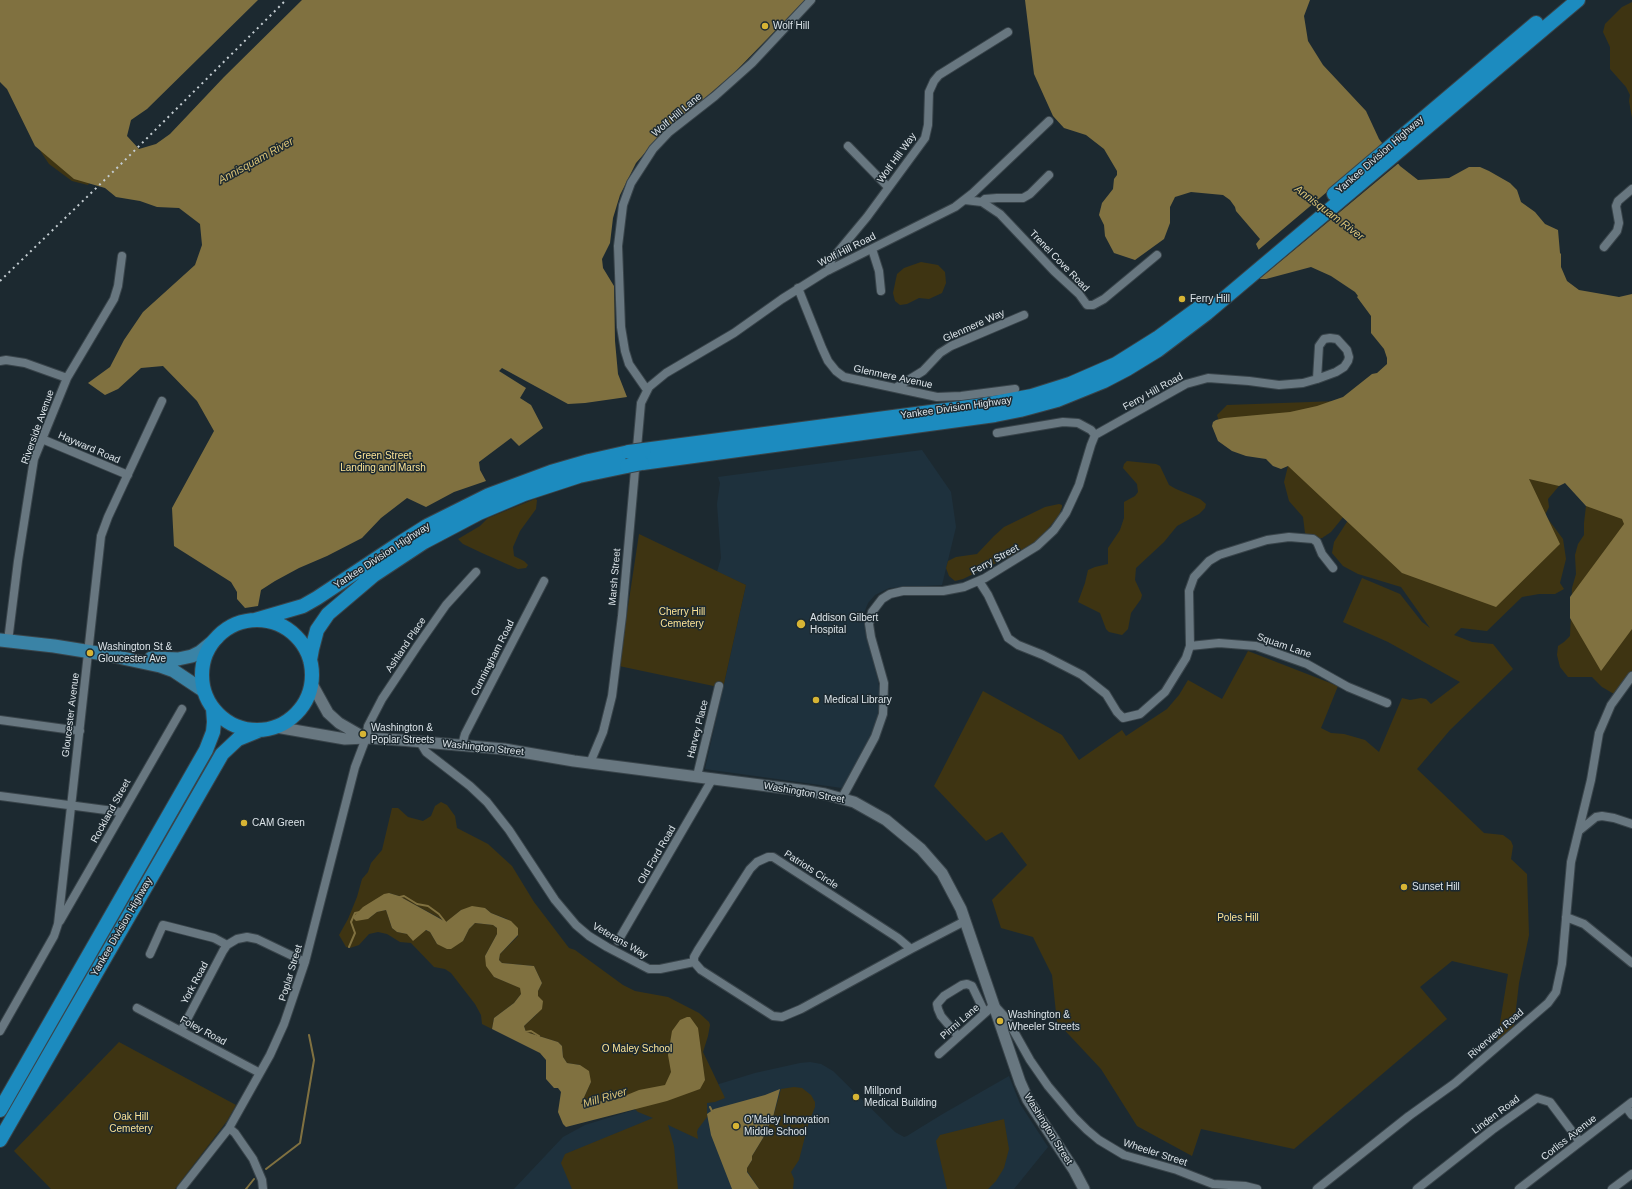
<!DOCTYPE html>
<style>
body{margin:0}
canvas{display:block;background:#1c2930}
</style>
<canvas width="1632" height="1189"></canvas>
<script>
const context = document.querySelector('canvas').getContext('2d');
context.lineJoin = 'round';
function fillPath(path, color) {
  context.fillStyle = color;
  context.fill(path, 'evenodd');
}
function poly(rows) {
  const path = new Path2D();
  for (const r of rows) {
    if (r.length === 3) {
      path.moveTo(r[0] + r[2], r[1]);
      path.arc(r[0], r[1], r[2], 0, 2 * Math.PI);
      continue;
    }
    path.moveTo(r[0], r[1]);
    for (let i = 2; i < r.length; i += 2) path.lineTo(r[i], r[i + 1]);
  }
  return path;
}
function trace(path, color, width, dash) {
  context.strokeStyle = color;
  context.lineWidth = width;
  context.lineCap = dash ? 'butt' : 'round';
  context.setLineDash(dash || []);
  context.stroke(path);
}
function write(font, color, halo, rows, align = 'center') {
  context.font = font + ' Arial,sans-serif';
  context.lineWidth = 3;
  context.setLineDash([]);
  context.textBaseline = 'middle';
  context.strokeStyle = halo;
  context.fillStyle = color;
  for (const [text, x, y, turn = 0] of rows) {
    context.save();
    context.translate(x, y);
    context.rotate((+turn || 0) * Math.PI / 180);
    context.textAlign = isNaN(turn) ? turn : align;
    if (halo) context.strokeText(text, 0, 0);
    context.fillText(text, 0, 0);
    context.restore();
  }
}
fillPath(poly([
 [922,450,951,492,956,527,942,585,889,588,875,595,868,603,864,613,866,634,876,670,881,697,879,714,873,734,842,788,705,769,746,585,717,572,721,558,717,504,720,483,718,477],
 [810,1062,821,1064,833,1071,895,1132,904,1137,907,1136,941,1115,1009,1076,1020,1104,1048,1147,1014,1189,514,1189,563,1137,585,1125,755,1073,800,1063]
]), '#1e313d');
fillPath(poly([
 [1632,2,1632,118,1629,101,1630,95,1626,87,1610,69,1610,47,1603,32,1605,24,1622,7],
 [36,141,92,178,88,185,72,181,49,164,41,152],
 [921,262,938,265,945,272,946,283,942,293,929,299,919,298,907,304,900,305,895,301,893,293,897,274,904,268],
 [1338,401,1559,486,1548,499,1549,507,1545,515,1563,539,1566,559,1560,583,1564,589,1555,594,1539,594,1522,597,1487,631,1461,628,1454,635,1472,642,1493,644,1513,669,1450,730,1417,769,1484,833,1503,835,1511,841,1513,846,1511,859,1527,874,1529,935,1519,983,1514,1026,1497,1041,1508,974,1452,961,1420,987,1447,1019,1294,1149,1201,1129,1192,1156,1137,1126,1101,1069,1057,1022,1052,975,1033,937,1001,928,992,900,1027,865,1002,832,986,841,934,786,983,691,1062,735,1079,760,1122,730,1126,736,1167,709,1179,695,1188,680,1222,699,1248,651,1338,686,1321,728,1331,733,1344,734,1365,740,1379,752,1402,698,1410,700,1421,698,1426,699,1431,704,1460,682,1388,642,1343,622,1362,578,1400,594,1422,622,1430,628,1401,587,1358,574,1343,566,1332,553,1334,542,1354,511,1344,516,1331,532,1322,538,1310,538,1305,533,1303,517,1289,501,1284,482,1288,466,1292,466,1219,421,1217,415,1227,405],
 [1127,461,1156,464,1160,466,1169,485,1176,489,1200,499,1206,504,1205,508,1199,514,1177,526,1164,542,1136,568,1135,580,1142,595,1141,599,1131,613,1128,629,1122,635,1109,632,1106,629,1100,613,1078,602,1085,583,1088,570,1095,567,1108,564,1108,548,1120,530,1124,518,1124,502,1135,496,1138,492,1137,484,1123,468,1124,464],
 [535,499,537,500,536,509,520,531,513,547,514,556,524,561,528,565,526,568,518,569,482,553,463,544,458,539,480,526,488,518],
 [1059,504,1062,505,1062,507,1059,515,1040,539,1013,555,963,579,955,581,949,576,946,568,948,561,956,557,977,554,994,536,1004,527,1045,507],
 [1593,505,1632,522,1632,679,1620,696,1614,694,1602,687,1592,677,1568,677,1560,667,1557,655,1558,646,1564,642,1570,636,1572,588,1576,574,1575,555,1578,544,1584,535,1584,523,1586,506],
 [639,534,746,585,723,688,619,666],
 [441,802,447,805,455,816,457,828,488,844,512,866,534,902,569,948,575,950,623,985,635,991,668,997,699,1013,709,1022,710,1025,708,1036,703,1052,725,1098,715,1102,707,1103,707,1117,698,1129,697,1132,698,1139,668,1125,674,1146,678,1189,572,1189,561,1163,565,1154,653,1118,638,1112,622,1097,581,1104,591,1082,580,1065,567,1063,563,1057,562,1046,558,1042,526,1032,524,1026,537,1014,538,991,542,983,534,966,502,963,499,960,500,954,518,936,507,919,491,913,485,908,461,910,447,922,399,896,389,893,368,919,377,912,386,910,392,928,397,932,407,934,425,930,430,932,437,944,463,941,469,929,475,923,493,925,497,928,497,934,485,956,494,977,521,988,521,994,514,1003,494,1018,492,1029,482,1024,481,1015,475,1004,451,973,445,969,434,967,411,943,400,942,387,934,378,932,369,934,359,945,350,948,346,947,339,935,348,919,357,897,362,879,368,872,371,863,382,850,392,808,398,808,408,817,423,821,431,816,435,806],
 [119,1042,236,1105,227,1121,175,1189,51,1189,14,1151],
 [794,1087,802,1088,811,1095,815,1102,815,1107,808,1125,799,1160,791,1172,794,1179,793,1189,759,1189,747,1171,747,1168,752,1160,752,1156,763,1138,767,1128,772,1121,781,1089],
 [1004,1119,1009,1149,1004,1168,996,1181,988,1189,947,1189,936,1141,940,1135]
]), '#3e3412');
fillPath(poly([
 [0,0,258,0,147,109,131,120,127,136,139,149,156,144,170,134,224,77,302,0,805,0,734,73,656,140,636,163,620,195,613,218,610,243,602,259,603,268,614,286,615,341,618,374,627,397,585,403,568,404,502,368,499,371,526,388,520,398,531,405,543,428,519,446,511,438,479,462,480,470,486,481,454,492,426,507,407,498,381,518,362,538,327,556,299,568,275,581,261,590,258,606,245,608,237,599,237,592,231,582,174,546,172,508,214,431,197,401,163,366,141,368,118,389,105,395,88,383,110,367,124,340,143,312,195,265,202,245,200,224,179,208,157,207,140,201,116,197,105,188,74,179,35,146,7,89,0,82],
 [1025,0,1310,0,1304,16,1308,41,1323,65,1366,111,1379,139,1400,166,1418,180,1449,178,1469,167,1480,167,1489,171,1510,183,1517,190,1521,202,1535,212,1545,224,1558,230,1560,253,1561,254,1561,267,1567,281,1579,290,1619,297,1632,294,1632,629,1601,671,1570,618,1570,597,1624,524,1622,519,1586,506,1565,483,1559,486,1529,479,1560,544,1496,607,1402,573,1288,466,1281,469,1273,466,1266,459,1246,456,1232,451,1218,441,1212,426,1213,422,1216,420,1224,418,1290,412,1317,406,1343,397,1372,374,1377,373,1387,364,1387,358,1384,349,1371,333,1371,316,1357,297,1358,296,1355,292,1331,276,1311,267,1266,279,1259,279,1267,267,1256,244,1260,239,1236,211,1235,207,1230,200,1223,195,1191,192,1175,197,1170,207,1170,223,1164,239,1135,260,1114,253,1105,236,1104,225,1099,215,1102,203,1113,189,1114,179,1117,175,1117,171,1104,149,1086,135,1064,128,1053,116,1034,74],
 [389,893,399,896,446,922,461,910,472,906,485,908,491,913,511,921,518,928,518,935,500,954,499,960,502,963,534,966,542,983,538,991,538,996,543,1001,542,1009,524,1026,526,1032,558,1042,562,1046,563,1057,567,1063,580,1065,589,1071,591,1082,581,1104,617,1099,639,1090,665,1085,671,1072,668,1055,672,1031,680,1020,687,1017,690,1017,698,1028,705,1080,700,1089,667,1101,566,1127,563,1124,558,1112,561,1092,558,1088,554,1088,546,1079,546,1060,540,1053,492,1029,494,1018,514,1003,521,994,520,988,494,977,486,966,485,956,497,934,497,928,493,925,475,923,469,929,463,941,451,949,447,949,437,944,430,932,426,930,413,941,407,934,397,932,392,928,386,910,377,912,368,919,356,921,354,919,354,916,363,907,384,894],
 [780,1089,772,1121,767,1128,763,1138,752,1156,752,1160,747,1168,747,1172,759,1189,732,1189,711,1135,707,1114,714,1109,765,1095]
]), '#807140');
fillPath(poly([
 [1385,143,1400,162,1257,281,1266,268,1257,251]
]), '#1c2930');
trace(poly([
 [400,897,404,896,417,904,428,906,439,914,446,923],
 [349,947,355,933,351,922,355,913,360,912],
 [525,1032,531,1031,539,1036],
 [710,1107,713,1113],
 [266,1169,300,1143,314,1060,309,1035],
 [246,1189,254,1179]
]), '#807140', 2);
const street = poly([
 [848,146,888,187],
 [965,200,982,202,1000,214,1054,271,1079,294,1087,305,1093,305,1104,299,1157,255],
 [982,202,985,199,997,198,1023,198,1030,194,1049,175],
 [1604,247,1617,231,1619,223,1616,206,1618,201,1632,189],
 [872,249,879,271,881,291],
 [829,270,830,263,832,259,867,217,925,138,928,125,929,92,934,81,939,75,1008,32],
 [798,288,822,348,828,361,836,371,844,377,937,397,961,396,1015,389],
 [0,361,6,360,25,363,67,378],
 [897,387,923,371,940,353,951,346,1024,315],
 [647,390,629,364,625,351,621,327,618,246,623,205,631,183,653,149,669,132,715,96,752,63,811,0],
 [997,433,1063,422,1078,423,1091,430,1095,435],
 [42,439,128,475],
 [979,581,988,595,1008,638,1018,645,1043,655,1082,675,1106,694,1117,712,1123,718,1140,714,1157,699,1165,692,1186,658,1190,646,1189,591,1194,577,1209,561,1219,555,1267,540,1289,537,1313,539,1317,542,1322,554,1333,568],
 [8,641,18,561,34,459,67,378,114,299,118,286,122,256],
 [1190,646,1219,643,1256,646,1307,664,1348,687,1387,703],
 [0,720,80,731],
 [420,742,426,752,470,786,487,802,509,830,555,900,576,925,589,936,607,947,649,969,660,969,694,962],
 [462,745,465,734,483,699,544,581],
 [590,763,603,732,612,696,622,616,641,403,649,387,666,373,734,333,782,299,825,272,955,207,973,193,1049,121],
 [697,776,719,686],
 [0,796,121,812],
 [842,798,875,737,883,714,884,683,871,637,869,624,872,612,882,599,890,594,903,591,943,591,964,587,985,578,1037,546,1054,530,1066,513,1079,485,1091,445,1095,435,1177,389,1186,384,1208,378,1249,381,1279,385,1303,383,1317,379,1336,372,1344,367,1348,361,1349,357,1347,350,1337,339,1330,338,1324,339,1319,346,1317,379],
 [1580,830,1596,817,1602,816,1614,818,1632,824],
 [1566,917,1584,924,1632,963],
 [60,921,182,709],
 [618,941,713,778],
 [150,954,163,925,214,938,227,945],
 [694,962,701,970,773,1016,782,1017,801,1009,911,949,965,921],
 [694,962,694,957,698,950,750,869,757,862,768,857,773,857,898,938,911,949],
 [137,1008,260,1073],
 [0,1031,54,936,58,924,101,536,108,517,162,401],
 [181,1031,223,951,227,945,237,939,247,937,257,939,305,962],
 [958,1036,941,1016,938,1009,937,1004,944,996,962,985,967,984,972,986,985,1013],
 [939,1054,994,1005,1007,1019,1030,1060,1048,1086,1074,1117,1087,1130,1099,1140,1124,1155,1177,1170,1213,1184,1245,1186,1257,1189],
 [1626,1107,1632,1115],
 [229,1128,235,1133,253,1159,262,1180,263,1189],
 [181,1189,229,1128,270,1055,284,1024,305,962,355,767,366,738,368,726,382,699,418,645,446,605,476,572],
 [1317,1189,1409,1116,1455,1083,1548,1003,1556,992,1562,964,1571,862,1591,780,1599,733,1611,705,1632,676],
 [1417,1189,1492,1130,1537,1098,1550,1102,1580,1142],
 [1519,1189,1632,1102],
 [1612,1189,1632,1174]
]);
const secondary = poly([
 [312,684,328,713,339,723,365,738],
 [276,727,345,739,366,738,400,740,504,749,574,761,807,791,825,794,854,802,886,820,921,849,942,873,961,909,1020,1082,1028,1100,1074,1170,1084,1189]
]);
const primary = poly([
 [0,640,54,646,104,654,160,666,174,671,204,691],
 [151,658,178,659,192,656,200,652,217,638]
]);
const highway = poly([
 [1334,194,1536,23],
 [644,450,984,405,1032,396,1070,384,1116,364,1159,337,1200,307],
 [642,463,995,415,1020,410,1057,400,1104,381,1127,369,1158,350,1207,313,1578,0],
 [255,620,303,606,317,598,400,543,427,526,489,495,551,472,589,461,629,452],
 [257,675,55],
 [310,660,312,649,317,630,328,614,374,575,424,542,479,513,524,494,579,476,627,466],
 [0,1110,206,750,213,732,214,722,213,708],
 [0,1140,222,754,238,739,260,730]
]);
trace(street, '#39444a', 10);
trace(secondary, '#39444a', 13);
trace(primary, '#39444a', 15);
trace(highway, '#39444a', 16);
trace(street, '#687780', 8);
trace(secondary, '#687780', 11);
trace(primary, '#3a83a6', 13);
trace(highway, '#1c8bbf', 14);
trace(poly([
 [0,281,120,165,286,0]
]), '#c3ccd1', 2, [2, 4]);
const highwayBridge = poly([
 [629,452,644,450],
 [627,466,642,463]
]);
trace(highwayBridge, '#39444a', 16, []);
trace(highwayBridge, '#1c8bbf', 14);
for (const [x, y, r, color] of [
 [765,26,4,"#d7b434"],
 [1182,299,4,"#d7b434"],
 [801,624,5,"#d7b434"],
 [90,653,4,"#d7b434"],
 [816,700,4,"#d7b434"],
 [363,734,4,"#d7b434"],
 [244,823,4,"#d7b434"],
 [1404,887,4,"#d7b434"],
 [1000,1021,4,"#d7b434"],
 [856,1097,4,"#d7b434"],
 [736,1126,4,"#d7b434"]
]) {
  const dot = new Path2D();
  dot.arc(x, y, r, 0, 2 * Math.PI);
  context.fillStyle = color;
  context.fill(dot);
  trace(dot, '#1c2930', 1.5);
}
write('10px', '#dce4e9', '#1c2930', [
 ["Wolf Hill",773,26],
 ["Ferry Hill",1190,299],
 ["Addison Gilbert",810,618],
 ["Hospital",810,630],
 ["Washington St &",98,647],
 ["Gloucester Ave",98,659],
 ["Medical Library",824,700],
 ["Washington &",371,728],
 ["Poplar Streets",371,740],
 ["CAM Green",252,823],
 ["Sunset Hill",1412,887],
 ["Washington &",1008,1015],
 ["Wheeler Streets",1008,1027],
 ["Millpond",864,1091],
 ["Medical Building",864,1103],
 ["O'Maley Innovation",744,1120],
 ["Middle School",744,1132]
], 'left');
write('10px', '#dce4e9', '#1c2930', [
 ["Wolf Hill Lane",677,115,-40],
 ["Yankee Division Highway",1380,155,-41],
 ["Wolf Hill Way",897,158,-54],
 ["Wolf Hill Road",847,250,-27],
 ["Trenel Cove Road",1059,261,46],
 ["Glenmere Way",974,326,-24],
 ["Glenmere Avenue",893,377,12],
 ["Ferry Hill Road",1153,392,-29],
 ["Yankee Division Highway",956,408,-8],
 ["Riverside Avenue",38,427,-70],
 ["Hayward Road",89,448,23],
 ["Yankee Division Highway",382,556,-33],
 ["Ferry Street",995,560,-29],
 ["Marsh Street",615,577,-85],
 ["Ashland Place",406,645,-56],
 ["Squam Lane",1284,646,19],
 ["Cunningham Road",493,658,-63],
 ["Gloucester Avenue",71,715,-83],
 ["Harvey Place",698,729,-76],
 ["Washington Street",483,748,6],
 ["Washington Street",804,793,10],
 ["Rockland Street",111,811,-61],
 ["Old Ford Road",657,855,-60],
 ["Patriots Circle",811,870,33],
 ["Yankee Division Highway",122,927,-60],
 ["Veterans Way",620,941,30],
 ["Poplar Street",291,973,-73],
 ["York Road",195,983,-62],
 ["Pirmi Lane",960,1022,-41],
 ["Foley Road",203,1031,28],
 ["Riverview Road",1496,1034,-41],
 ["Linden Road",1496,1115,-37],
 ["Washington Street",1048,1129,58],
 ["Corliss Avenue",1569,1138,-38],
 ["Wheeler Street",1155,1153,18]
]);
write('10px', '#fce395', '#1c2930', [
 ["Green Street",383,456],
 ["Landing and Marsh",383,468],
 ["Cherry Hill",682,612],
 ["Cemetery",682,624],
 ["Poles Hill",1238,918],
 ["O Maley School",637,1049],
 ["Oak Hill",131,1117],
 ["Cemetery",131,1129]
]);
write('italic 11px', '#dcc477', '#1c2930', [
 ["Annisquam River",256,161,-29],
 ["Annisquam River",1329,213,37],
 ["Mill River",605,1098,-17]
]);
</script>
